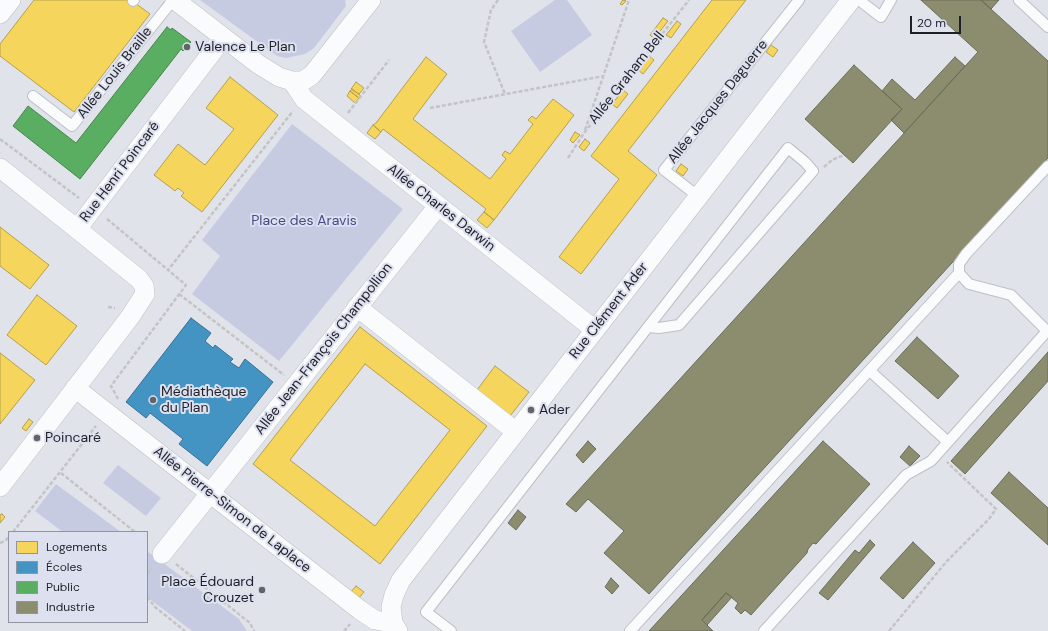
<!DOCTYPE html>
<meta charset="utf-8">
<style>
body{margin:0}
#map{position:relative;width:1048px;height:631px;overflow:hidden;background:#e1e3eb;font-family:"DM Sans",sans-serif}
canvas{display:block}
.legend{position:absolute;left:8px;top:531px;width:140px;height:92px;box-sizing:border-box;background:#dde0ef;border:1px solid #91939e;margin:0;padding:5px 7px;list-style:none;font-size:12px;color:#1f2025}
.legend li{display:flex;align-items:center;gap:8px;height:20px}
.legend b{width:20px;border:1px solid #91939e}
.scale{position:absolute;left:910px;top:16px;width:51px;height:18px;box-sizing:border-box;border:2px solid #1f2025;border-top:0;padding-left:5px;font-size:12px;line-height:14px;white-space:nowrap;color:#1f2025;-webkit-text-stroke:3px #dde0ef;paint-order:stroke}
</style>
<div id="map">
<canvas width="1048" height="631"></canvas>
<ul class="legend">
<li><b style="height:11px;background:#f6d55c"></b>Logements</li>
<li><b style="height:11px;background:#4393c3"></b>Écoles</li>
<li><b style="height:11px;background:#5aae61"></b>Public</li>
<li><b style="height:11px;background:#8c8c6e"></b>Industrie</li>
</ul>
<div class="scale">20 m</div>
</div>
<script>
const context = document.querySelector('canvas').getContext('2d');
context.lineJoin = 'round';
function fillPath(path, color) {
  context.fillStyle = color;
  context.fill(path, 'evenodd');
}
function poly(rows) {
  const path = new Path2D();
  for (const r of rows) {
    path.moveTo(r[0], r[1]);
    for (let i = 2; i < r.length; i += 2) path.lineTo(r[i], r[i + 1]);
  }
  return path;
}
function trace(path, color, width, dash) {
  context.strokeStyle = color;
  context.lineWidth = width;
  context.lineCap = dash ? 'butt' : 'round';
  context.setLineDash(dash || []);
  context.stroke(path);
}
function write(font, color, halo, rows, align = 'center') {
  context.font = font + ' "DM Sans",sans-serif';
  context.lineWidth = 4;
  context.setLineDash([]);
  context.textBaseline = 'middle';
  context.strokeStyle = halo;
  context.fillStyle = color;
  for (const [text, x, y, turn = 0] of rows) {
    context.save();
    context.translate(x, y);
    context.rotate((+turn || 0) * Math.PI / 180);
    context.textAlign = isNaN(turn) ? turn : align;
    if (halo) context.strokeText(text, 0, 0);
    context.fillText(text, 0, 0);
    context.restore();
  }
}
fillPath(poly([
 [200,0,345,0,346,6,314,48,305,54,286,58,277,56],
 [555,0,567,0,592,35,540,72,511,31],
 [292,124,403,209,279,361,192,294,220,256,202,240],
 [118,465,161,498,146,516,103,483],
 [56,484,121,532,63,532,35,511],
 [147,551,239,619,247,631,192,631,147,597]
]), '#c7cbe2');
const homes = poly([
 [34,0,131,0,150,14,74,112,0,56,0,44,34,0],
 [623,0,626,1,622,5,620,4,623,0],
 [712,0,746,0,628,151,657,175,581,274,559,257,619,179,591,156,712,0],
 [663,18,668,21,654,39,650,35,663,18],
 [677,21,681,24,671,38,666,35,677,21],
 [771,45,778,50,773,57,766,52,771,45],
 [649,56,654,60,643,74,638,70,649,56],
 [426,57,447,74,413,119,490,179,506,159,502,155,505,151,510,154,533,124,528,120,532,116,536,119,553,99,574,115,494,220,484,212,486,209,383,129,381,132,373,125,376,123,426,57],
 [230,77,278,115,202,212,181,196,184,193,178,188,175,191,154,175,178,144,205,165,234,129,206,108,230,77],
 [356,82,364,88,359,94,351,89,356,82],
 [352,89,361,96,359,98,350,91,352,89],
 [623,90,628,94,617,108,612,104,623,90],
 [350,91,359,98,355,103,347,96,350,91],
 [373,125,381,132,375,139,367,133,373,125],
 [575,132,580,135,573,143,570,140,575,132],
 [585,139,590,143,584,151,579,147,585,139],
 [681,164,688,169,683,176,676,171,681,164],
 [484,212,494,220,487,228,477,220,484,212],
 [0,227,49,265,30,289,0,266,0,227],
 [37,295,77,326,46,365,7,335,37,295],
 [360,327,487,426,380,564,253,464,360,327],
 [365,364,450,430,375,526,290,460,365,364],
 [0,353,35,380,0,424,0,353],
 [495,366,529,392,510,416,477,390,495,366],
 [29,419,33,422,26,431,22,428,29,419],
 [2,514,5,517,0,523,0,515,2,514],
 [356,586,364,592,357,600,349,594,356,586]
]);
fillPath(homes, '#f6d55c');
trace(homes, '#b69f4c', 1);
const schools = poly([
 [191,318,211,333,205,341,213,348,215,345,233,359,230,362,239,368,245,359,273,382,207,466,179,444,183,439,150,413,146,418,126,402,191,318]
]);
fillPath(schools, '#4393c3');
trace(schools, '#387094', 1);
const public = poly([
 [167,27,171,30,172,28,191,42,183,51,181,49,80,179,13,126,28,106,76,143,167,27]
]);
fillPath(public, '#5aae61');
trace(public, '#48834f', 1);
const industry = poly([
 [921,0,981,0,1048,61,1048,158,649,594,604,553,624,531,588,499,576,512,566,504,978,52,921,0],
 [981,0,999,0,991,9,981,0],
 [955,57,965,66,904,133,891,120,902,109,882,91,892,79,915,100,955,57],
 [854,65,902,109,853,163,805,119,854,65],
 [917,337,959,376,938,399,895,361,917,337],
 [1048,352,1048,381,965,474,951,461,1048,352],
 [588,441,596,449,583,463,576,455,588,441],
 [823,441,870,484,816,544,813,543,808,549,807,553,751,615,745,610,741,614,735,608,738,603,726,593,702,620,713,631,649,631,823,441],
 [909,446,920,456,910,466,900,457,909,446],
 [1009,472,1048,508,1048,545,991,493,1009,472],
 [518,510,526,517,516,530,508,523,518,510],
 [870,540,875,545,828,600,819,593,855,550,859,553,870,540],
 [913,542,935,563,903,599,880,578,913,542],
 [611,578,619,586,612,594,605,587,611,578],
 [726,593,732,597,707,625,702,620,726,593]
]);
fillPath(industry, '#8c8c6e');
trace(industry, '#6b6c58', 1);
const lane = poly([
 [859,0,881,17,891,0],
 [1019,0,1048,27],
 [133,1,134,0],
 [33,96,72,126,173,0],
 [1048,166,966,254,959,264,959,273,969,284,1011,295,1048,332],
 [699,197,664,170,799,0],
 [870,371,948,442],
 [451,631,426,612,648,327,788,148,805,162,813,171,679,325,659,328,648,327],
 [630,631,959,273],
 [764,631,906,475,931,461,1047,331]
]);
const street = poly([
 [175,0,258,64,279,77,292,81,303,81,312,75,371,0],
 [0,14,11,0],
 [292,81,304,99,595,330],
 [0,168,77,229],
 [357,307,515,431],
 [75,388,360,610,375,620,393,623],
 [0,487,130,317,145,294,144,286,139,279,77,229,223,38],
 [162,554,438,206],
 [398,631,393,623,391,607,394,595,401,580,851,0]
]);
trace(lane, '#bebfc5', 12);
trace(street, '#bebfc5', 20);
trace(poly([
 [498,0,491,10,484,42,505,94],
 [430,108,604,76],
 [348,113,389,60],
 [585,130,629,0],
 [0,139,79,198],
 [568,158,584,133,689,0],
 [824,167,832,160,844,155],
 [107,219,168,270],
 [179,294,284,375],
 [108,307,115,308],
 [118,399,111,386,186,285,168,270,293,111],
 [61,473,135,532],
 [13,532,96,426],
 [0,543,5,541,9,537],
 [176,564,250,623,254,631],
 [147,574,152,568],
 [147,597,155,607,185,631],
 [344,631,350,624],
 [889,631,947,561,989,519,996,509,947,462]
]), '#c4c4c7', 2.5, [4, 2]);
trace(lane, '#fafbfc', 10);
trace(street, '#fafbfc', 19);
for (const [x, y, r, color] of [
 [187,47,4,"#63646a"],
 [153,400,4,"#63646a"],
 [531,410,4,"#63646a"],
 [37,438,4,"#63646a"],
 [262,590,4,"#63646a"]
]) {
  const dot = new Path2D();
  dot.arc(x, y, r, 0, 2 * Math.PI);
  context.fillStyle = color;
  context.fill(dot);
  trace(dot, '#dde0ef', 1.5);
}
write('14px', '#1f2025', '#dde0ef', [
 ["Valence Le Plan",195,47],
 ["Médiathèque",161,392],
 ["du Plan",161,408],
 ["Ader",539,410],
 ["Poincaré",45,438],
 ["Place Édouard",254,582,"right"],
 ["Crouzet",254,598,"right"]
], 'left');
write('14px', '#1f2025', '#dde0ef', [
 ["Allée Louis Braille",115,73,-52],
 ["Allée Graham Bell",627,78,-52],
 ["Allée Jacques Daguerre",718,102,-52],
 ["Rue Henri Poincaré",120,172,-53],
 ["Allée Charles Darwin",441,208,38],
 ["Rue Clément Ader",609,311,-52],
 ["Allée Jean-François Champollion",324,349,-52],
 ["Allée Pierre-Simon de Laplace",232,510,38]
]);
write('14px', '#464a89', '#dde0ef', [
 ["Place des Aravis",304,221]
]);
</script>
